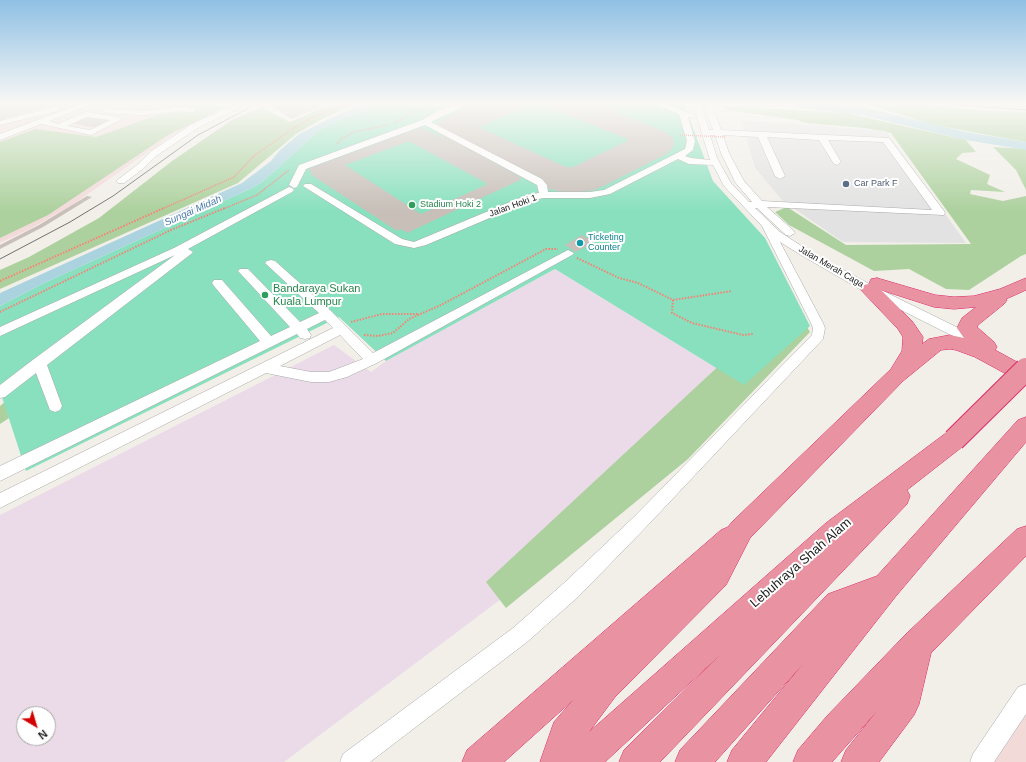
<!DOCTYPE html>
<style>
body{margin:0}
#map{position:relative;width:1026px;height:762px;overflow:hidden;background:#f2efe9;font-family:Helvetica,sans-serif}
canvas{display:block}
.north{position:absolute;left:16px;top:706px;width:40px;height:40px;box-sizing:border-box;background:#fff;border:1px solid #a7a7a7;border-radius:50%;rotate:142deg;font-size:11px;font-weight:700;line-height:16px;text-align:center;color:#222}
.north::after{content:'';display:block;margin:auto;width:14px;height:18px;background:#d40000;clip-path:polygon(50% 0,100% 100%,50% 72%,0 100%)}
</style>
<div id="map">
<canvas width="1026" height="762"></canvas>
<div class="north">N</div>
</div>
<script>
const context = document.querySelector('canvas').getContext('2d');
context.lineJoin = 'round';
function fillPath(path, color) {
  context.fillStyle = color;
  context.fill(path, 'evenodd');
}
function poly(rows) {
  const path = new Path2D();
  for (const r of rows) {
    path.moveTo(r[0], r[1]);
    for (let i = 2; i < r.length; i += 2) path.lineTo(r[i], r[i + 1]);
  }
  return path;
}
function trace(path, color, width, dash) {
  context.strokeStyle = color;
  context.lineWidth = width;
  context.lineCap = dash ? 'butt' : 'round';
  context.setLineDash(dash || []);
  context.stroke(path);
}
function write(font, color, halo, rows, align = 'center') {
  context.font = font + ' Helvetica,sans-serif';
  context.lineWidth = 4;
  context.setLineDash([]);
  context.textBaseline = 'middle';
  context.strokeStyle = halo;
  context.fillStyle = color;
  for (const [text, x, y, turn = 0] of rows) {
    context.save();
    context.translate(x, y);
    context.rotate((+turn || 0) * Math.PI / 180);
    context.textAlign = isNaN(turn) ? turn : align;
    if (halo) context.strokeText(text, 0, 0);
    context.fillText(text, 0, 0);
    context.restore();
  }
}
fillPath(poly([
 [0,104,195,104,220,109,170,137,72,205,28,230,0,243],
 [1026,707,1026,762,990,762]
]), '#f2dad9');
fillPath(poly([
 [555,269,744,385,541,569,284,762,0,762,0,515,334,345,371,372,386,361],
 [24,714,48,714,48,738,24,738]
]), '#ebdbe8');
fillPath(poly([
 [0,104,59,104,0,120],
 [268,104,328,104,291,119]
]), '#c7c7b4');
fillPath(poly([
 [176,104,210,104,226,107,168,135,48,215,0,238,0,142,35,129,96,137,158,115,181,112,192,108],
 [331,104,357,104,324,118,296,134,238,183,0,289,0,270,29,257,99,218,172,161,232,120,261,107,290,122],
 [867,104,921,104,985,111,1026,112,1026,142,934,125],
 [723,106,846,113,966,140,976,152,962,153,956,159,990,175,987,184,1005,192,971,190,970,194,1003,201,1026,196,1026,254,1021,256,969,290,946,289,909,269,874,271,789,225,775,212,787,207,846,245,971,244,891,133,865,128,805,123,798,120,727,110],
 [993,147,1026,149,1026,190,1016,170],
 [748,225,810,332,688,459,506,608,486,582,724,361,617,249,337,297,38,399,0,424,0,406,103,319]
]), '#add19e');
fillPath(poly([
 [382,104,684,104,713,181,765,238,810,326,744,385,555,269,386,361,339,317,26,471,0,391,0,306,42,284,254,187,262,182,318,131,342,119]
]), '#88e0be');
fillPath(poly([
 [741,120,886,131,966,243,843,242,783,201,755,168]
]), '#e2e2e2');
fillPath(poly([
 [362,104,382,104,342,119,318,131,262,182,254,187,42,284,0,306,0,293,242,183,271,161,280,150,299,134,329,119]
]), '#aad3df');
fillPath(poly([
 [794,104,837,104,862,107,966,132,1026,142,1026,150,966,140,862,115,800,108,796,107,794,104]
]), '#aad3df');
fillPath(poly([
 [478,104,532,104,478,127,566,167,573,167,627,141,628,139,541,104,594,104,609,107,614,109,619,113,665,132,672,137,674,143,672,149,666,154,606,185,594,190,579,192,564,192,549,189,537,185,466,149,520,177,520,180,407,233,401,229,397,231,310,174,313,173,308,169,419,128,424,129,447,140,438,134,435,129,437,123,450,115],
 [409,141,488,184,421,214,345,165],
 [88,116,112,120,96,128,71,123],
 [87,196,92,197,43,227,0,249,0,245,39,225],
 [582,235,594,242,576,252,565,245]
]), '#c7bfb8');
const minor = poly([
 [80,104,92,104,49,121,58,124,86,112,118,117,122,119,91,135,41,124,0,140,0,134,80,104],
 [87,117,110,120,90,130,67,126,87,117],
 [236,104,247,104,198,128,156,156,143,169,124,183,118,183,116,181,137,165,150,152,192,124,236,104],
 [456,104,468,104,431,122,542,179,547,185,548,192,590,192,604,190,685,149,687,141,679,114,654,104,667,104,694,115,693,117,688,117,695,141,693,150,685,156,691,158,710,160,693,104,701,104,709,130,713,130,704,104,712,104,721,130,889,138,944,211,945,213,944,215,767,207,794,231,795,233,790,236,786,235,757,208,755,208,780,232,809,251,873,286,983,340,985,343,983,346,978,347,973,346,865,292,801,255,780,242,823,323,825,328,823,339,648,525,578,597,527,642,370,762,340,762,343,754,513,628,564,583,636,515,812,335,813,328,811,323,762,226,724,186,713,165,689,164,678,159,610,194,590,198,544,198,532,200,426,245,414,248,395,244,303,186,305,184,311,184,402,239,414,242,527,195,539,193,537,185,425,125,306,169,297,187,294,188,289,185,299,165,422,120,438,111,456,104],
 [710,135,715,135,721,153,735,182,752,202,749,202,731,183,717,158,710,135],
 [723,135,758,137,775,176,780,179,785,176,767,137,819,140,834,164,837,165,841,162,828,140,883,142,932,210,762,201,744,181,729,153,723,135],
 [55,107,59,109,58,111,0,125,0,121,55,107],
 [179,107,193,108,197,110,193,112,179,111,145,115,116,114,103,112,102,110,106,108,116,110,145,111,179,107],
 [289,187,292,188,294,190,292,192,188,249,193,252,191,254,47,365,62,406,60,410,55,412,50,410,36,373,5,397,0,398,0,385,34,359,175,255,0,336,0,327,174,248,289,187],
 [568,250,574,253,572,255,377,363,347,377,329,382,311,382,266,373,0,508,0,493,333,328,325,320,307,329,311,335,310,338,305,339,300,338,297,334,0,481,0,466,260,341,214,286,212,283,214,280,222,280,271,336,290,327,240,273,238,271,240,269,248,269,300,322,319,313,265,263,267,261,271,260,275,261,331,311,373,353,568,250],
 [340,335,363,359,329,372,311,372,280,366,340,335],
 [1026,684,1026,714,994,762,970,762,973,754,1018,687,1026,684]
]);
const highway = poly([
 [877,278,935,295,954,297,974,296,1000,289,1026,278,1026,290,1006,299,1007,300,1004,304,978,325,977,327,994,342,997,347,995,350,1026,367,1026,384,1019,381,975,357,956,350,950,349,941,350,903,381,750,538,726,585,615,697,589,732,826,523,946,433,954,431,962,433,966,440,962,447,907,490,910,496,907,504,660,762,619,762,624,750,721,654,605,762,540,762,554,722,573,700,504,762,462,762,467,750,721,530,728,527,732,522,891,369,902,351,903,337,898,329,860,289,863,285,869,284,871,279,877,278],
 [881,290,934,307,954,309,976,307,962,318,957,328,964,338,950,335,929,339,922,344,923,337,912,321,881,290],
 [1026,417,1026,442,896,596,766,762,727,762,732,750,803,664,715,762,675,762,680,750,828,594,877,576,1018,420,1026,417],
 [1026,526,1026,556,931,653,919,704,914,715,879,762,841,762,846,750,877,711,832,762,793,762,798,750,827,716,906,634,1017,529,1026,526]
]);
trace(minor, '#a9a9a9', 1);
trace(highway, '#dc2a67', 1);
trace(poly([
 [394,123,413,112,433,104],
 [337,144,341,139,354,132,387,125],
 [162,209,234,177,255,155,294,128,317,115,348,104],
 [223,209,257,195,289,170]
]), '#fa8072', 1.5, [1, 1]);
trace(poly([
 [577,258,619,278,638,283,673,300,732,291],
 [0,281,164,208],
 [673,300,672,313,692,323,743,335,753,334],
 [0,312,171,230,225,208],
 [351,322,382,314,419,314],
 [364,335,378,336,393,333,409,319,441,305,546,249,558,249]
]), '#fa8072', 2, [1.5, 1.5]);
fillPath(minor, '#fff');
fillPath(highway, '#e892a2');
trace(poly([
 [949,104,1026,110],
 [0,259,70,222,113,196,198,135,256,104]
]), '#707070', 1);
const highwayBridge = poly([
 [954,440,1026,369]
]);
trace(highwayBridge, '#dc2a67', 24, []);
trace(poly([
 [680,135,725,137]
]), '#fa8072', 1.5, [1, 1]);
trace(highwayBridge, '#e892a2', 22);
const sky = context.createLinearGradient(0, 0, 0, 211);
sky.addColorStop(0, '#8fc0e4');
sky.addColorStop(0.49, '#f9f8f5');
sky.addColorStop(1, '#f9f8f500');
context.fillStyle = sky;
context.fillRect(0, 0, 1026, 211);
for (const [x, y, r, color] of [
 [846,184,4,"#5c6f8a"],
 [412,205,4,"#2e9e5b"],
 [580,243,4,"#0f9aa8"],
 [265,295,4,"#2e9e5b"]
]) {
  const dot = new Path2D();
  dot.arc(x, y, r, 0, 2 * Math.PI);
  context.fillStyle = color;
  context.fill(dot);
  trace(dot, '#fff', 1.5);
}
write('9px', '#4e5e75', '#fff', [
 ["Car Park F",854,184]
], 'left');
write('9px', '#27864d', '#fff', [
 ["Stadium Hoki 2",420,205]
], 'left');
write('9px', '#222', '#fff', [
 ["Jalan Hoki 1",513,206,-20],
 ["Jalan Merah Caga",831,267,30]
]);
write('9px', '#0d838f', '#fff', [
 ["Ticketing",588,238],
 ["Counter",588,248]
], 'left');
write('italic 10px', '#4a7aab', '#fff', [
 ["Sungai Midah",193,211,-24]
]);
write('11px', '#27864d', '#fff', [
 ["Bandaraya Sukan",273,289],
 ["Kuala Lumpur",273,302]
], 'left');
write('13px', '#222', '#fff', [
 ["Lebuhraya Shah Alam",801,563,-41]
]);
</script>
